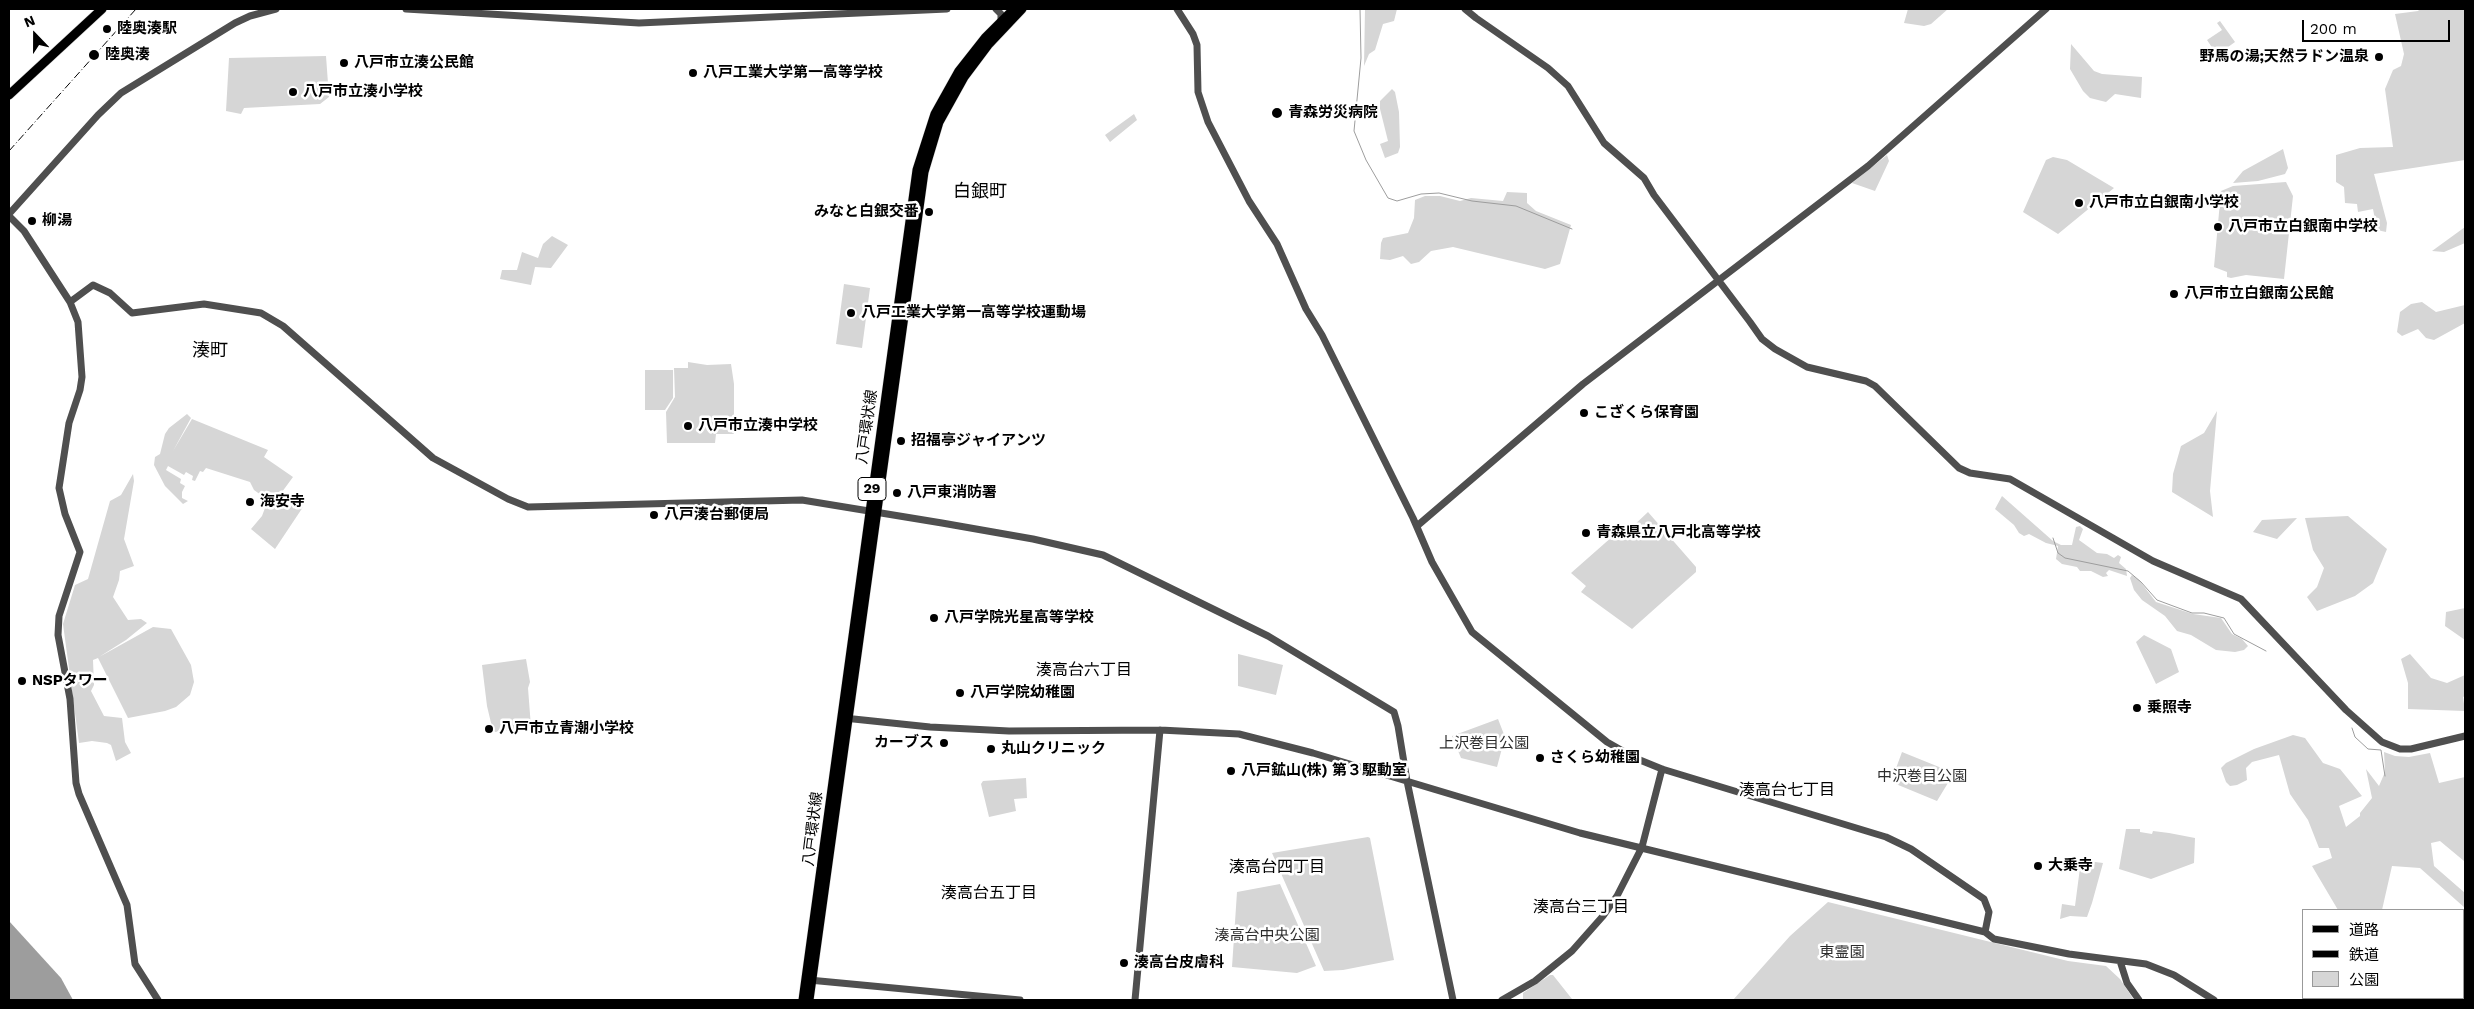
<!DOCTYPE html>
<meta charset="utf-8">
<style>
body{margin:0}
#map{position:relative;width:2474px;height:1009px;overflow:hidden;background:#fff;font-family:"Work Sans","Noto Sans JP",sans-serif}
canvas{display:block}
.frame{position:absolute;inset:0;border:10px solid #000;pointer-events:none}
.legend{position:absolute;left:2302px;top:909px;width:162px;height:90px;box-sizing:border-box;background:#fff;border:1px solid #999;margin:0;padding:6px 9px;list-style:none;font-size:15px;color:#000}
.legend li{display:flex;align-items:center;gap:10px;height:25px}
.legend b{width:25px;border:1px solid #999}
.north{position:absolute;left:10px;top:10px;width:50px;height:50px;-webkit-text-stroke:4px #fff;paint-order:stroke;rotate:338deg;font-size:14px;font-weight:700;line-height:20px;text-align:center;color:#000}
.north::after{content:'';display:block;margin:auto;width:18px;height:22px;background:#000;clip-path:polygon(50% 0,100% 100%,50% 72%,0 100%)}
.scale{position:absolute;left:2302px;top:20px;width:148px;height:22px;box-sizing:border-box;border:2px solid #000;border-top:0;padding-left:6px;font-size:15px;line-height:18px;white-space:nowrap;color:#000;-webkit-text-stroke:4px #fff;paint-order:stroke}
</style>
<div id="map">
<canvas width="2474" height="1009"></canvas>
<div class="frame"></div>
<ul class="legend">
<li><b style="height:6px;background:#000"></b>道路</li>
<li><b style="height:6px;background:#000"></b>鉄道</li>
<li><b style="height:14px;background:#d6d6d6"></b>公園</li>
</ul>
<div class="north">N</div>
<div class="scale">200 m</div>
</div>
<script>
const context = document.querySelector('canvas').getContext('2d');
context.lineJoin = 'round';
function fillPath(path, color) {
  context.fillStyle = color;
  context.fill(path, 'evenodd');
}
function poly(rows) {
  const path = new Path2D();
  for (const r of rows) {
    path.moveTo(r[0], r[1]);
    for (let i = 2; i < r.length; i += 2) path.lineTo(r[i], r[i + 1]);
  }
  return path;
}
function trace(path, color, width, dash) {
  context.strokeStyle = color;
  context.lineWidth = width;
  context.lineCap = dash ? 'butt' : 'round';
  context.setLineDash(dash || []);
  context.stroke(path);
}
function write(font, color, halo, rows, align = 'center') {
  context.font = font + ' "Work Sans","Noto Sans JP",sans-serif';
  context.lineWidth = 5;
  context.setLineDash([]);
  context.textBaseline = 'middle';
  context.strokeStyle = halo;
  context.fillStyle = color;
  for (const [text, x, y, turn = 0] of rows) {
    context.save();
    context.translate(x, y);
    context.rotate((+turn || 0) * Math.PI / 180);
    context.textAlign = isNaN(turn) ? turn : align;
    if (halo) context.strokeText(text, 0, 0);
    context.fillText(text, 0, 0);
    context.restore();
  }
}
fillPath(poly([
 [1365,9,1397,9,1394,21,1383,24,1375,50,1369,54,1364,66],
 [1908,9,1948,9,1931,24,1924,26,1904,23],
 [2420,9,2465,9,2465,160,2374,174,2387,223,2386,232,2377,230,2373,209,2358,212,2357,204,2345,203,2344,187,2336,182,2336,155,2360,148,2393,147,2385,89,2393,70,2401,66,2404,54,2395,14,2418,11],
 [2220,21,2235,42,2217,55,2207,40,2222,30,2217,23],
 [2071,44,2094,71,2102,74,2142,77,2141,98,2115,94,2106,102,2090,98,2083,91,2070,69],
 [326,56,329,97,320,104,244,108,241,114,226,111,229,58],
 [1392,89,1395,92,1399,112,1400,147,1398,153,1385,158,1380,144,1388,141,1380,109,1380,101],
 [1134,114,1137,120,1110,142,1105,135],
 [2283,149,2288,168,2285,174,2258,181,2233,183,2243,171],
 [1887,155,1889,161,1875,191,1852,183],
 [2053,157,2067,160,2114,188,2058,234,2023,212,2046,160],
 [2286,182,2293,196,2284,279,2246,275,2231,278,2227,277,2227,272,2214,267,2221,191,2233,186],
 [1507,192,1527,193,1527,203,1536,211,1571,225,1560,264,1545,269,1453,247,1431,251,1419,262,1411,264,1403,256,1390,260,1380,259,1381,243,1383,238,1408,233,1414,218,1415,200,1425,196,1440,196,1460,201,1471,198,1503,201],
 [2465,227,2465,243,2444,252,2432,251],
 [552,236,568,245,551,268,535,267,531,285,500,279,502,270,517,270,522,252,538,258,543,244],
 [844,284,870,288,862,348,836,344],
 [2422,302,2436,312,2465,305,2465,323,2434,340,2426,338,2418,329,2402,336,2397,332,2400,312,2411,304],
 [688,362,707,365,731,364,734,384,734,434,716,434,715,443,667,443,666,412,675,397,674,368,688,368],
 [645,370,673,370,673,398,665,410,645,410],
 [2217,411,2210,491,2213,517,2172,492,2173,474,2181,446,2204,433],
 [187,414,191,418,173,451,192,419,268,450,264,457,293,477,282,492,303,507,275,549,251,529,262,516,268,500,254,490,250,482,206,468,203,472,200,471,195,481,192,480,193,476,186,472,184,475,168,466,166,470,181,479,180,483,185,486,182,492,182,498,188,501,183,504,165,486,154,465,155,457,160,454,165,434,169,428],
 [133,474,134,481,124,539,134,566,120,571,119,580,113,597,128,620,141,619,147,623,126,640,99,657,153,627,171,629,191,665,194,682,190,695,176,707,165,711,128,718,98,658,93,660,94,685,91,691,104,716,122,718,125,742,131,753,116,761,111,745,107,743,92,741,79,743,63,624,75,585,88,579,110,501,121,495],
 [2002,496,2053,541,2061,545,2072,545,2076,527,2080,526,2083,529,2079,540,2097,553,2107,554,2114,558,2118,555,2121,557,2119,563,2126,569,2127,576,2109,570,2106,573,2108,576,2103,577,2091,571,2080,571,2077,567,2062,564,2056,559,2058,546,2046,543,2029,534,2024,536,2019,533,2014,525,1995,509],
 [1648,512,1696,567,1696,572,1632,629,1581,592,1586,586,1571,573,1613,536,1631,528],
 [2348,516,2387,549,2373,583,2355,596,2317,611,2307,597,2317,587,2324,568,2313,550,2305,518],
 [2297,518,2277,539,2253,532,2262,520],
 [2132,575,2139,580,2156,602,2193,614,2221,618,2232,634,2242,639,2248,646,2244,650,2235,652,2216,650,2191,635,2177,631,2165,616,2142,600,2134,590,2130,578],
 [2465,608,2465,640,2445,626,2446,612],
 [2144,635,2171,649,2179,672,2156,684,2136,642],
 [1238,654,1283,665,1276,695,1238,686],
 [2410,654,2431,678,2447,683,2465,675,2465,696,2463,697,2465,711,2408,709,2408,683,2401,659],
 [526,659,530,682,528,688,531,727,495,732,492,727,487,706,482,665],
 [1498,719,1505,737,1497,767,1461,758,1452,736],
 [2293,735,2305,738,2323,763,2340,769,2362,796,2339,806,2346,827,2360,816,2360,813,2372,798,2366,769,2379,786,2385,772,2384,752,2395,756,2409,757,2430,753,2439,783,2465,777,2465,860,2464,861,2440,841,2431,843,2434,866,2465,893,2465,908,2420,868,2392,866,2382,910,2338,910,2312,866,2332,858,2329,848,2319,848,2308,820,2290,794,2279,755,2252,762,2246,768,2247,780,2237,785,2230,786,2226,782,2221,768,2226,763,2254,749],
 [1902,752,1954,773,1937,801,1891,782],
 [1026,778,1027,798,1014,799,1016,811,989,817,981,784,983,781],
 [2126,829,2140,829,2140,832,2152,834,2153,831,2169,833,2195,838,2194,863,2151,879,2119,869],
 [1368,837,1370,838,1394,960,1343,970,1324,971,1272,853],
 [2081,860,2103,863,2092,903,2087,917,2070,916,2060,919,2062,904,2075,906],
 [1280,884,1316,966,1297,973,1232,967,1237,892],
 [1828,902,2068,961,2106,966,2120,979,2134,1000,1733,1000,1790,936],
 [1550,975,1553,975,1572,999,1523,1000,1523,993]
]), '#d6d6d6');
fillPath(poly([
 [9,921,61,978,73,1000,9,1000]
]), '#9d9d9d');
trace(poly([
 [1360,9,1361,58,1354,131,1366,160,1388,198,1397,201,1421,194,1439,193,1472,201,1516,206,1572,229],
 [2053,538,2058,553,2065,558,2128,571,2141,582,2157,600,2192,613,2204,613,2224,618,2234,634,2266,651],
 [2352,728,2355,737,2368,749,2381,750,2385,776]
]), '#9d9d9d', 1);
const primary = poly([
 [9,95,102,9],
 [803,1000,917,170,935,114,959,71,985,38,1009,14,1018,9],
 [809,1000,924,172,939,122,964,77,988,45,1022,9]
]);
trace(primary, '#dbdbdb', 10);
trace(poly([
 [406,9,639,23,947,9],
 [996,9,1001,14,1001,21],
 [1177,9,1193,34,1197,45,1198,92,1208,122,1249,201,1277,244,1306,309,1322,335,1413,518,1432,562,1472,632,1607,742,1635,758,1662,769,1886,837,1911,849,1984,899,1989,912,1985,932],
 [1465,9,1476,18,1548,68,1568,86,1604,143,1644,178,1654,195,1750,322,1762,339,1775,349,1807,367,1866,381,1875,386,1959,468,1970,473,2010,479,2153,561,2241,599,2346,710,2382,742,2400,749,2411,749,2465,736],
 [9,214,98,115,121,93,235,23,250,16,276,9],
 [9,216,24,231,70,302,78,322,82,377,80,390,69,423,59,488,65,514,80,552,59,616,58,635,70,699,76,783,79,794,127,905,135,964,158,1000],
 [70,302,93,285,110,293,132,313,204,304,261,313,283,326,433,458,508,499,528,507,802,500,942,523,1033,539,1103,555,1268,636,1394,712,1398,726,1407,781,1453,1000],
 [1417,526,1583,384,1868,166,2046,9],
 [844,718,930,727,1009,731,1160,730,1239,734,1313,753,1580,833,1985,932,1994,939,2069,954,2146,964,2174,975,2214,1000],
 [2120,961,2127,983,2139,1000],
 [809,980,1020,1000],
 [1135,1000,1160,730],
 [1502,1000,1535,981,1572,951,1603,916,1617,896,1642,847,1662,769]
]), '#4f4f4f', 7);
trace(primary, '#000', 9);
trace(poly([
 [9,151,136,9]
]), '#000', 1, [8, 2.5, 1, 2.5]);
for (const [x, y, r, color] of [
 [107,29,5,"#000"],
 [94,55,6,"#000"],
 [2379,57,5,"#000"],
 [344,63,5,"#000"],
 [693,73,5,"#000"],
 [293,92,5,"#000"],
 [1277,113,6,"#000"],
 [2079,203,5,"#000"],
 [929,212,5,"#000"],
 [32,221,5,"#000"],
 [2218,227,5,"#000"],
 [2174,294,5,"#000"],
 [851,313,5,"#000"],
 [1584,413,5,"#000"],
 [688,426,5,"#000"],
 [901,441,5,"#000"],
 [897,493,5,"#000"],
 [250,502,5,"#000"],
 [654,515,5,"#000"],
 [1586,533,5,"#000"],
 [934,618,5,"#000"],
 [22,681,5,"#000"],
 [960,693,5,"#000"],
 [2137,708,5,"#000"],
 [489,729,5,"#000"],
 [944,743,5,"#000"],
 [991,749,5,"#000"],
 [1540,758,5,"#000"],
 [1231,771,5,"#000"],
 [2038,866,5,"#000"],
 [1124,963,5,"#000"]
]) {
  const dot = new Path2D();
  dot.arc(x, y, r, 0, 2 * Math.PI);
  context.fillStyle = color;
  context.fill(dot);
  trace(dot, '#fff', 2);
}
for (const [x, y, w] of [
 [872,489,28]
]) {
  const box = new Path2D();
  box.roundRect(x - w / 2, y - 11.5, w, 23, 4);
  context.fillStyle = '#fff';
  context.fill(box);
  trace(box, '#000', 1);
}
write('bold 14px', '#000', null, [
 ["29",872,489]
]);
write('bold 15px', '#000', '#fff', [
 ["陸奥湊駅",117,29],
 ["陸奥湊",105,55],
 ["野馬の湯;天然ラドン温泉",2369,57,"right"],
 ["八戸市立湊公民館",354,63],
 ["八戸工業大学第一高等学校",703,73],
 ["八戸市立湊小学校",303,92],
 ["青森労災病院",1288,113],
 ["八戸市立白銀南小学校",2089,203],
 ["みなと白銀交番",919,212,"right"],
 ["柳湯",42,221],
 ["八戸市立白銀南中学校",2228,227],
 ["八戸市立白銀南公民館",2184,294],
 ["八戸工業大学第一高等学校運動場",861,313],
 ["こざくら保育園",1594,413],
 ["八戸市立湊中学校",698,426],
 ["招福亭ジャイアンツ",911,441],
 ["八戸東消防署",907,493],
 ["海安寺",260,502],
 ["八戸湊台郵便局",664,515],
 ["青森県立八戸北高等学校",1596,533],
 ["八戸学院光星高等学校",944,618],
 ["NSPタワー",32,681],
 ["八戸学院幼稚園",970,693],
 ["乗照寺",2147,708],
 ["八戸市立青潮小学校",499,729],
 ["カーブス",934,743,"right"],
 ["丸山クリニック",1001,749],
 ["さくら幼稚園",1550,758],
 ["八戸鉱山(株) 第３駆動室",1241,771],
 ["大乗寺",2048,866],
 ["湊高台皮膚科",1134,963]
], 'left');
write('15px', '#000', '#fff', [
 ["八戸環状線",867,427,-82],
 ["八戸環状線",813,829,-83]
]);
write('15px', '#2d2d2d', '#fff', [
 ["上沢巻目公園",1484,744],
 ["中沢巻目公園",1922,777],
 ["湊高台中央公園",1267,936],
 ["東霊園",1842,953]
]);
write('16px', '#000', '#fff', [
 ["湊高台六丁目",1084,670],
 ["湊高台七丁目",1787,790],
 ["湊高台四丁目",1277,867],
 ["湊高台五丁目",989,893],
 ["湊高台三丁目",1581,907]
]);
write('18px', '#000', '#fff', [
 ["白銀町",980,192],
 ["湊町",210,351]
]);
</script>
